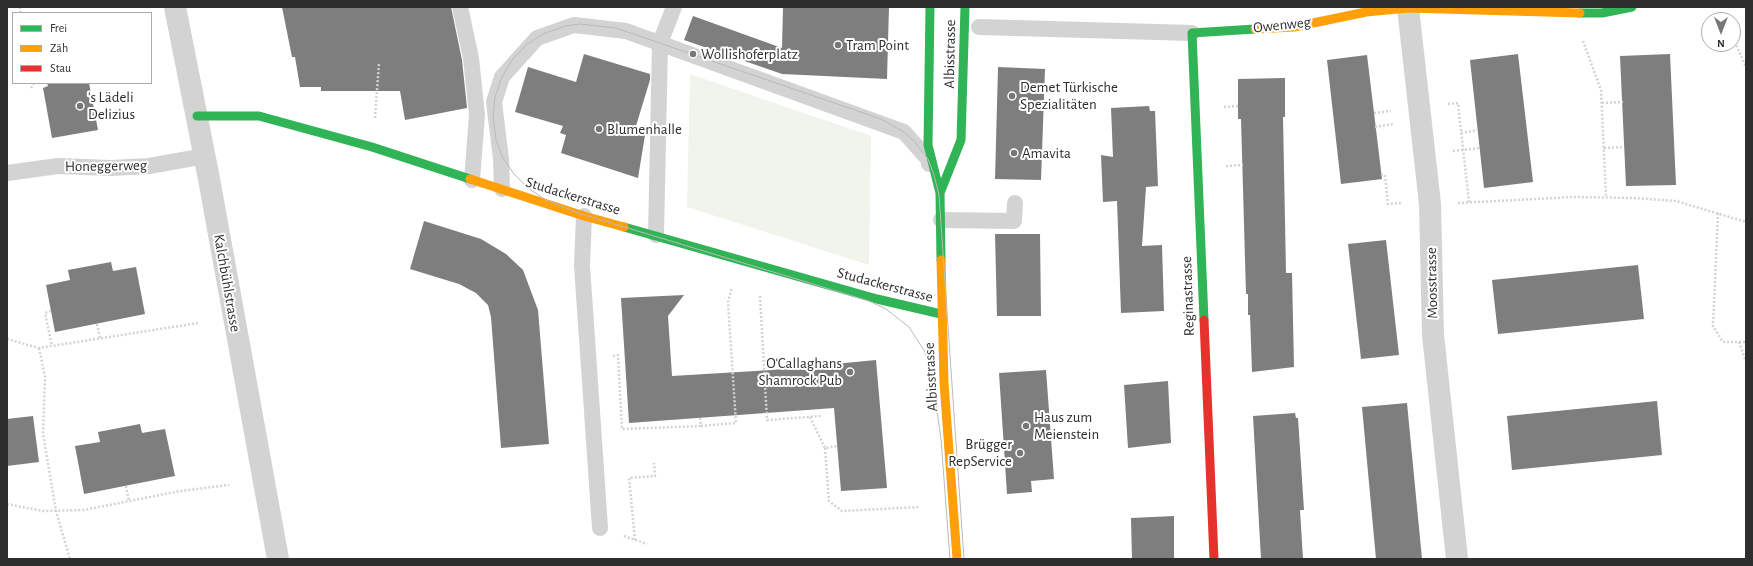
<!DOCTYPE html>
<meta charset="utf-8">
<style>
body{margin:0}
#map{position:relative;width:1753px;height:566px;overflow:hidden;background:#fff;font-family:"Alegreya Sans",sans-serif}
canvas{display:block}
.frame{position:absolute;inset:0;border:8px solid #2e2e2e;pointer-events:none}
.legend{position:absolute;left:12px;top:12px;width:140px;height:72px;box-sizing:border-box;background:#fff;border:1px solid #ababab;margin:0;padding:5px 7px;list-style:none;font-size:12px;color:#2e2e2e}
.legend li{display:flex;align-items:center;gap:8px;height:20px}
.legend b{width:20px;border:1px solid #ababab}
.north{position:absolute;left:1701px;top:12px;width:40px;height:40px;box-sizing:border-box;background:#fff;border:1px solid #ababab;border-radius:50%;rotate:180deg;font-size:11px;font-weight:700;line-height:16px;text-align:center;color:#2e2e2e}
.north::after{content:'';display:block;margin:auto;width:14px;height:18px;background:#777;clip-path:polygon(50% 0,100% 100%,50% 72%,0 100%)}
</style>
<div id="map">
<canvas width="1753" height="566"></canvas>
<div class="frame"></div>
<ul class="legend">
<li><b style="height:5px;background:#30b455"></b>Frei</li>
<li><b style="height:5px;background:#ff9f0a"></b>Zäh</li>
<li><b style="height:5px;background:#e5322d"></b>Stau</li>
</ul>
<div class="north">N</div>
</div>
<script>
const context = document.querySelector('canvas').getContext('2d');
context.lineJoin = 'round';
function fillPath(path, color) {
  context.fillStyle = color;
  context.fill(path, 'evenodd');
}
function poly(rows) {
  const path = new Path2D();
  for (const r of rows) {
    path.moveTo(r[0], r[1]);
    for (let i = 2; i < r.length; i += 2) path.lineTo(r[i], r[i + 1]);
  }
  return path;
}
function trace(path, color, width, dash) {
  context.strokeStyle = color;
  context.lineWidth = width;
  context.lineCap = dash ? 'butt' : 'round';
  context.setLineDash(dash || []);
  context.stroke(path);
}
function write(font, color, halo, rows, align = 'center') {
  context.font = font + ' "Alegreya Sans",sans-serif';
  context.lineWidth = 4;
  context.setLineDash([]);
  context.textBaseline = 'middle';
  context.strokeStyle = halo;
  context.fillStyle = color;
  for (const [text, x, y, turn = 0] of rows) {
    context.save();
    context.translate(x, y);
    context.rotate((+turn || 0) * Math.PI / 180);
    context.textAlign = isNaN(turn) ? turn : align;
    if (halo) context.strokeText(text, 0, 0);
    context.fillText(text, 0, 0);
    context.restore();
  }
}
fillPath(poly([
 [690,74,871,136,869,265,687,207]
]), '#f0f4ec');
fillPath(poly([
 [282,7,451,7,462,60,467,108,405,120,400,91,321,91,321,87,300,87,295,57,292,57],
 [783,7,889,7,887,79,782,74,684,40,693,16,782,48],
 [584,54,650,74,650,80,636,126,646,129,638,178,561,153,566,135,560,133,563,126,515,112,528,67,576,82],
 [1518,54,1533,182,1484,188,1470,60],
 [1670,54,1676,185,1626,186,1620,56],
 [1367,55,1382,179,1341,184,1327,60],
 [998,67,1045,69,1041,180,995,179],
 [1285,78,1285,117,1283,117,1286,273,1292,273,1294,367,1252,372,1250,315,1248,315,1248,294,1246,294,1241,119,1238,119,1238,79],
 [47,83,89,83,98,130,52,138,43,88,48,86],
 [1149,106,1150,111,1155,111,1158,186,1146,187,1142,246,1162,245,1164,311,1121,313,1117,201,1103,202,1101,155,1113,157,1111,108],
 [424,221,481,239,506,254,523,270,538,310,549,444,501,448,491,317,488,305,476,293,459,284,410,269],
 [995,234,1040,234,1041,316,997,316],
 [1386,240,1399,355,1361,359,1348,244],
 [111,262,113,271,136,267,145,314,55,332,46,285,70,280,68,270],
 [1638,265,1644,319,1498,334,1492,280],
 [684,295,668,316,672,376,772,370,876,360,887,488,841,491,834,408,629,423,621,298],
 [1046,370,1054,479,1031,481,1032,492,1007,494,999,373],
 [1168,381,1171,443,1128,448,1124,385],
 [1657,401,1662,455,1512,470,1507,416],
 [1407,403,1422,559,1376,559,1362,407],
 [1295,413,1296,418,1298,418,1304,510,1300,510,1303,559,1261,559,1253,416],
 [33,416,39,462,7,466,7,419],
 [140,424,142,433,165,429,175,476,84,494,75,446,100,442,98,432],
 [1174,516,1174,559,1132,559,1131,518]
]), '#7e7e7e');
trace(poly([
 [20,7,21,13],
 [1733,38,1746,67],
 [1583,41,1601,90,1606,197],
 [31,88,34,83],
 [1602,103,1623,102],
 [1448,104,1458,103,1469,202],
 [1224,107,1238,106],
 [1374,113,1391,111],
 [375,118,379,63],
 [1375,127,1393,124],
 [1461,133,1478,130],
 [1604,148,1624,147],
 [1453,151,1480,148],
 [1226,166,1243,165],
 [1381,175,1385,175,1388,204,1401,203],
 [1458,203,1573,197,1634,198,1676,201,1746,222],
 [1718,213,1713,326,1723,342,1746,342],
 [760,296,767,420,822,416],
 [51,311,45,313,52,346],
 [97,324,100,338],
 [7,339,39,348,198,323],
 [1739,342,1746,362],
 [39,348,45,377,43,434,56,511,70,559],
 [613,356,618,355,622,429,701,426],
 [810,417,825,448,838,446],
 [700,418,701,426,736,423,728,302,732,287],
 [825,448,829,501,842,511,920,507],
 [126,486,129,501],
 [7,504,43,511,84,510,180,491,229,485],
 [624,536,647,544],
 [635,540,629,478,655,476,654,463]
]), '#d3d3d3', 2.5, [2, 2]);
trace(poly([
 [460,7,471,58,477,115,472,180],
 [979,27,1192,33],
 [7,173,58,166,111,168,149,166,205,156],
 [502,189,501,159,494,102,502,77,537,38,574,25,626,31,904,132,928,159,929,164],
 [584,216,582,266,600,528],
 [941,220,1014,221,1015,203],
 [656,235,660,43,674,7]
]), '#d3d3d3', 16);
trace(poly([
 [175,7,209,179,278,559],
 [1408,8,1430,204,1433,335,1457,559]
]), '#d3d3d3', 22);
trace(poly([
 [930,7,928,145,940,193,941,260],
 [1580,13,1602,13,1632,7],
 [197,116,259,116,372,147,470,179],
 [940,193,961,140,965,7],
 [624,227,877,299,941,314],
 [1204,320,1192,33,1255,29]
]), '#30b455', 9);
trace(poly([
 [1255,29,1294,27,1366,12,1408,8,1580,13],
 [470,179,584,216,624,227],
 [941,260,944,383,957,559]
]), '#ff9f0a', 9);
trace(poly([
 [1204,320,1214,559]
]), '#e5322d', 9);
trace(poly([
 [950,559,941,439,932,376,925,352,909,327,886,309,869,301,578,213,546,200,528,188,514,174,503,158,496,140,493,117,495,97,502,77,512,60,526,45,545,33,566,26,580,24,616,28,881,119,904,132,914,141,928,159,934,175,939,195,964,559]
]), '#bababa', 1);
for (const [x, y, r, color] of [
 [838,45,4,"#777"],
 [693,54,4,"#777"],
 [1012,96,4,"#777"],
 [80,106,4,"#777"],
 [599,129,4,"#777"],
 [1014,153,4,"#777"],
 [850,372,4,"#777"],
 [1026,426,4,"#777"],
 [1020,453,4,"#777"]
]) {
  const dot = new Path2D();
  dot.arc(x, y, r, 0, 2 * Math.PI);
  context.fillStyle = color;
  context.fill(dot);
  trace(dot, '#fff', 1.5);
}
write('15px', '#2e2e2e', '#fff', [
 ["Owenweg",1282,25,-6],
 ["Albisstrasse",950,54,-89],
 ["Honeggerweg",106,166,-1],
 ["Studackerstrasse",573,196,17],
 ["Kalchbühlstrasse",227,283,80],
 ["Moosstrasse",1432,283,-91],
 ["Studackerstrasse",885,285,15],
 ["Reginastrasse",1188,296,-92],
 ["Albisstrasse",931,377,-93]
]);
write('15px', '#2e2e2e', '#fff', [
 ["Tram Point",846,45],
 ["Wollishoferplatz",701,54],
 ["Demet Türkische",1020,87],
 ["Spezialitäten",1020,104],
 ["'s Lädeli",88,97],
 ["Delizius",88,114],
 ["Blumenhalle",607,129],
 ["Amavita",1022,153],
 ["O'Callaghans",842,363,"right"],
 ["Shamrock Pub",842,380,"right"],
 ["Haus zum",1034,417],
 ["Meienstein",1034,434],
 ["Brügger",1012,444,"right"],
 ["RepService",1012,461,"right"]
], 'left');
</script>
